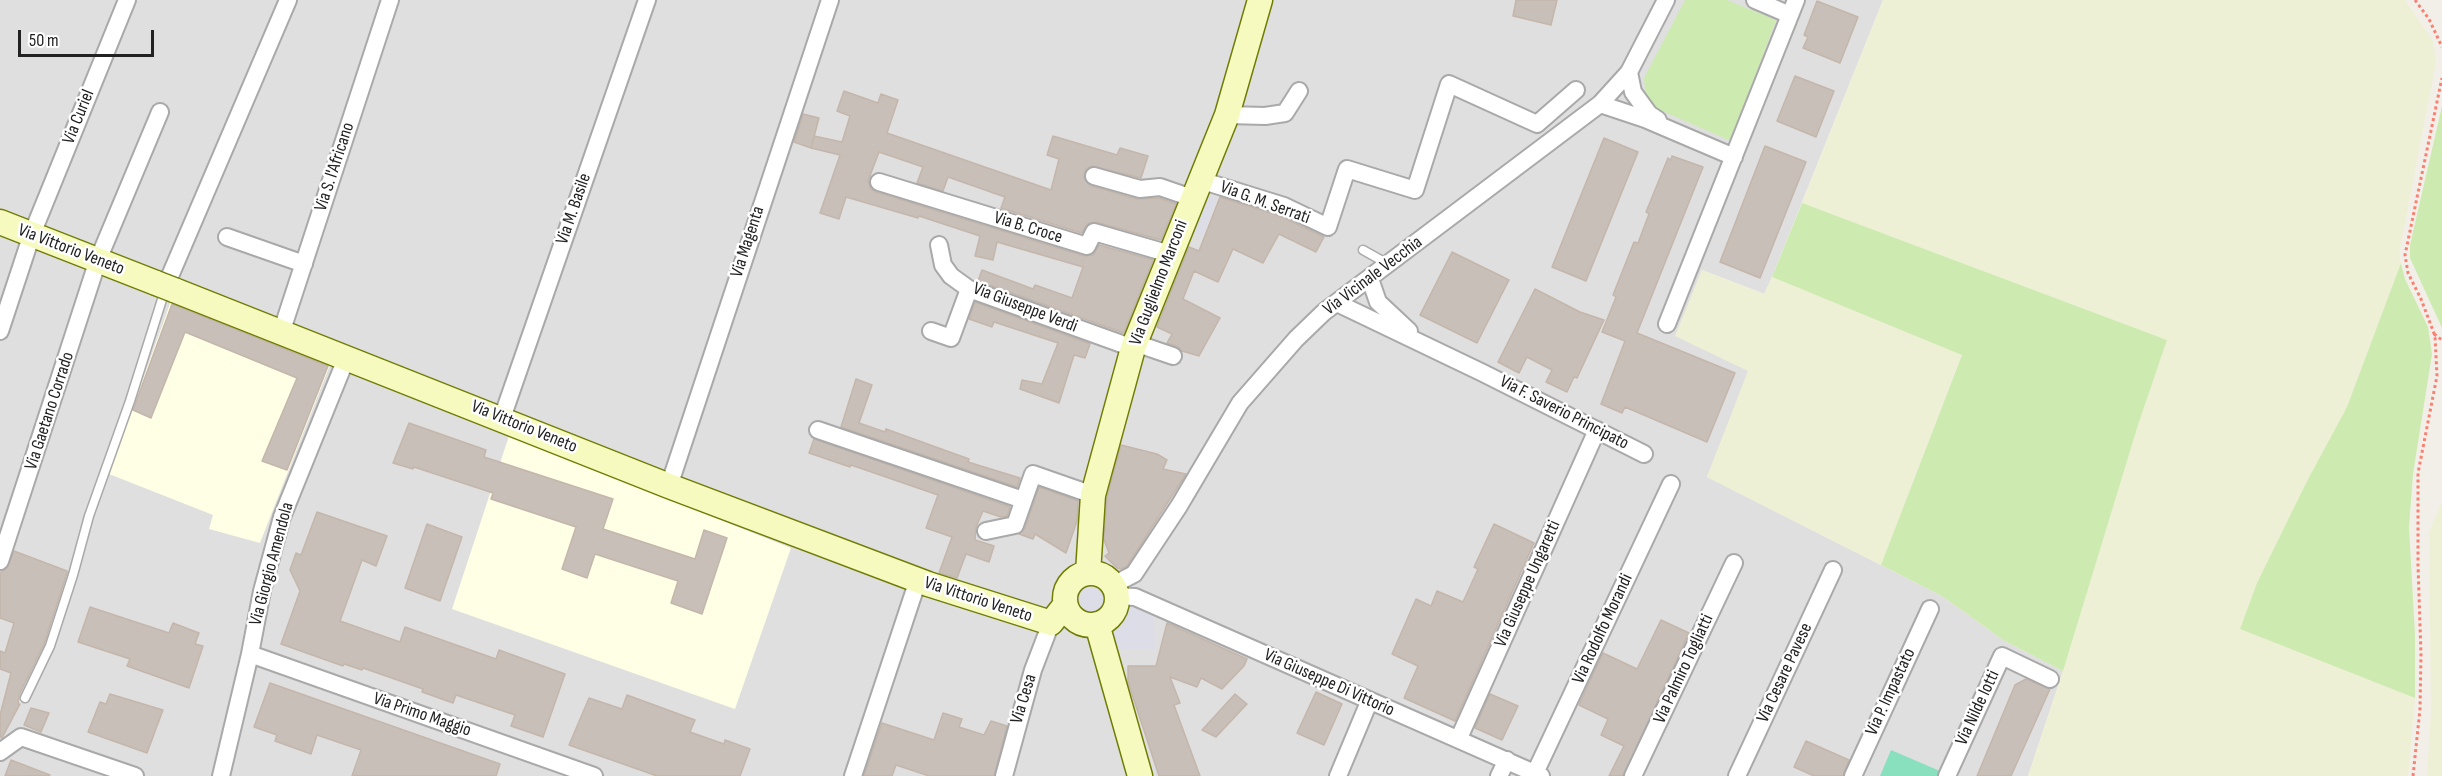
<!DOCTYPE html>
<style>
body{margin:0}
#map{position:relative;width:2442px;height:776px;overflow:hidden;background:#f2efe9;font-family:"Sofia Sans Condensed",sans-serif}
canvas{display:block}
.scale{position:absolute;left:18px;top:30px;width:136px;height:27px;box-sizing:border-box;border:3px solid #222;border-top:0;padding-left:8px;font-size:18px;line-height:21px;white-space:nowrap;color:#222;-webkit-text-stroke:4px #fff;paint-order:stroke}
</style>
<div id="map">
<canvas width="2442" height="776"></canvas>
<div class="scale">50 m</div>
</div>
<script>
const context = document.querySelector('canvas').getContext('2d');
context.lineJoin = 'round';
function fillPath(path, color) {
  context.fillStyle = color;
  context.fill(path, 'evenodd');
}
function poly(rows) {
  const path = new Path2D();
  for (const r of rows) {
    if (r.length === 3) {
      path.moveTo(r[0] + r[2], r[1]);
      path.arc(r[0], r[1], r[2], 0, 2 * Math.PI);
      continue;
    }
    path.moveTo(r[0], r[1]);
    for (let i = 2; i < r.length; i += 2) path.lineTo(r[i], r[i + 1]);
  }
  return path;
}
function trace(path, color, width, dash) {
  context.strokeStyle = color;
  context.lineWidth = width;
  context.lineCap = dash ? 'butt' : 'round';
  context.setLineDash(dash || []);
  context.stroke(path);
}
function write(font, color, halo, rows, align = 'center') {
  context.font = font + ' "Sofia Sans Condensed",sans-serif';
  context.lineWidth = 5;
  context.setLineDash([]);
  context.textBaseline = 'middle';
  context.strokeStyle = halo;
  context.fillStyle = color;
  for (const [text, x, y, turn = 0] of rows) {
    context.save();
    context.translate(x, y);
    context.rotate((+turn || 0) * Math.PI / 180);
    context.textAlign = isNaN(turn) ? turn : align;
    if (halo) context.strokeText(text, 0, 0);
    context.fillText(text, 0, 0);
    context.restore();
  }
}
fillPath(poly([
 [0,0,1883,0,1765,294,1702,270,1676,336,1749,371,1707,477,1942,596,2003,640,2063,671,2028,776,0,776]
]), '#e0dfdf');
fillPath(poly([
 [171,301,330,365,260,543,209,529,213,515,109,474],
 [509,436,791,548,735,709,452,609]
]), '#ffffe5');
fillPath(poly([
 [1883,0,2405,0,2433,41,2436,62,2399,254,2401,263,2347,407,2306,483,2257,583,2240,629,2415,698,2408,776,2028,776,2063,671,2138,425,2167,340,1802,203],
 [1702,270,1764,294,1772,277,1962,354,1881,565,1707,477,1748,371,1675,336],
 [2442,502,2442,776,2427,776,2431,712,2429,532]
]), '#eef0d5');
fillPath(poly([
 [1685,0,1727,0,1776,20,1731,141,1646,104,1644,78],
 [2442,106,2442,328,2410,258,2410,245],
 [1802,203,2167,340,2138,425,2063,671,2003,640,1942,596,1881,565,1962,355,1772,277],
 [2401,263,2405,279,2428,327,2432,354,2413,474,2409,527,2415,635,2415,698,2240,629,2257,583,2306,483,2347,407]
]), '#cdebb0');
fillPath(poly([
 [1891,750,1940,771,1938,776,1880,776]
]), '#88e0be');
fillPath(poly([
 [1202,193,1217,199,1203,236,1188,230],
 [1108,558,1136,588,1153,596,1155,649,1124,650,1092,641,1059,628,1049,616,1069,565,1098,562]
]), '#dddde8');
const building = poly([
 [1516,0,1557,0,1551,25,1513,16,1516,0],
 [1817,1,1858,17,1840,63,1803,48,1808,37,1804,35,1817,1],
 [1795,76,1834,91,1816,137,1777,121,1795,76],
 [844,91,878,103,881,94,898,100,887,133,1051,190,1059,159,1047,155,1053,136,1117,155,1120,148,1148,156,1141,178,1092,166,1086,169,1084,178,1091,186,1137,199,1159,198,1176,204,1161,240,1096,222,1087,224,1082,233,1001,208,1005,197,948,177,943,191,917,183,923,167,879,152,868,181,871,189,876,192,1084,256,1093,255,1099,245,1153,260,1124,333,978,281,982,270,1033,289,1035,285,1072,298,1083,267,997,242,993,260,975,256,980,236,919,216,918,218,846,197,839,219,820,213,840,155,811,148,814,136,842,142,850,116,837,111,844,91],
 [803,114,819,118,811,148,794,142,803,114],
 [1604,138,1638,152,1586,281,1552,267,1604,138],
 [1765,146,1806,162,1760,278,1720,262,1765,146],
 [1672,156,1703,167,1637,333,1735,373,1707,442,1625,407,1622,413,1601,404,1625,341,1602,332,1616,297,1613,295,1634,242,1638,243,1649,214,1646,212,1668,158,1671,160,1672,156],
 [1220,197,1280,216,1324,237,1316,252,1279,234,1263,263,1233,249,1218,282,1194,271,1183,299,1220,318,1199,356,1182,351,1177,346,1167,343,1172,334,1157,327,1189,247,1199,251,1220,197],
 [1452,252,1509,280,1477,343,1420,315,1452,252],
 [1535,289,1580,312,1604,320,1577,378,1574,377,1567,392,1546,382,1552,370,1527,357,1519,373,1498,362,1535,289],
 [975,302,1090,344,1085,358,1074,355,1059,403,1020,389,1022,380,1042,384,1058,343,994,322,992,327,969,319,975,302],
 [172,304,328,366,287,470,262,461,297,378,185,332,151,418,133,410,172,304],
 [856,379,872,385,859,423,885,432,886,429,969,459,968,462,1020,478,1017,487,841,427,856,379],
 [409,423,486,450,484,457,613,499,603,529,695,559,704,530,727,538,702,614,671,603,678,581,595,554,587,578,562,569,576,527,491,499,493,493,414,467,413,469,393,463,409,423],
 [814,439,1010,507,1007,516,1001,517,983,511,976,527,975,540,994,546,989,562,966,554,957,578,939,573,952,537,926,528,938,495,851,465,850,467,809,453,814,439],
 [1121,445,1157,454,1167,460,1163,469,1186,474,1127,566,1121,569,1117,568,1105,556,1109,553,1104,540,1107,497,1121,445],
 [1039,487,1078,501,1077,521,1066,553,1035,534,1033,539,1019,534,1025,528,1039,487],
 [317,512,387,536,376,566,362,560,340,621,400,642,405,627,496,659,499,650,565,674,543,737,511,726,515,715,456,695,453,703,422,692,423,689,363,668,362,670,344,664,343,666,281,644,300,591,290,570,296,553,301,555,317,512],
 [427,524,462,537,440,601,405,588,427,524],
 [1494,524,1534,543,1455,721,1404,698,1418,666,1392,654,1416,599,1431,606,1437,591,1463,602,1478,569,1474,567,1494,524],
 [14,551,67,571,67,573,44,644,19,695,18,704,20,704,2,738,0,737,0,715,11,673,0,669,0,651,5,653,14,623,0,618,0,573,7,568,14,551],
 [90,607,169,633,173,623,199,633,195,644,203,646,189,688,127,666,130,659,78,642,90,607],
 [1661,620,1689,633,1623,776,1609,776,1624,746,1601,735,1608,719,1579,705,1603,653,1637,669,1661,620],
 [1167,623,1247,659,1244,666,1222,689,1201,678,1197,687,1170,677,1180,703,1174,705,1200,776,1159,776,1128,682,1128,666,1156,666,1167,623],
 [2026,679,2050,689,2011,776,1977,776,2015,685,2026,679],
 [270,683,500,764,496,776,352,776,361,750,317,735,311,754,275,741,277,735,254,727,270,683],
 [1316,692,1342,704,1324,745,1297,733,1316,692],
 [110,694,163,710,147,753,88,732,100,702,106,704,110,694],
 [1235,694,1247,704,1216,737,1202,730,1235,694],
 [1490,694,1518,706,1502,740,1475,728,1490,694],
 [627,695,695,720,690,732,724,744,725,740,750,749,740,776,657,776,569,745,589,698,622,709,627,695],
 [31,708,49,713,41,732,24,725,31,708],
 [943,713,962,719,959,727,984,735,991,721,1007,726,994,776,929,776,896,765,892,776,864,776,882,723,934,740,943,713],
 [1806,741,1849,760,1843,776,1814,776,1794,767,1806,741],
 [11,760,50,775,49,776,5,776,11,760]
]);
fillPath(building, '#c7bfb8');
trace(building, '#c4b6ab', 1.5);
const lane = poly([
 [1363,250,1388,264],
 [25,698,50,646,73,575,89,516,130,401,165,290]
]);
const street = poly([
 [1755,0,1790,15],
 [1629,72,1633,92,1649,114,1658,120],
 [1600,104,1645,119,1734,157],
 [1227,115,1265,116,1285,113,1299,91],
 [1094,176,1140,189,1160,187,1192,198],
 [1200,180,1284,206,1328,227,1347,169,1415,190,1449,84,1537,124,1576,90],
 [879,182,1087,246,1094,232,1170,254],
 [227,237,304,264],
 [939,245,943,265,951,276,969,289,1133,348],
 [170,276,288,0],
 [1370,279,1378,302,1409,331],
 [1337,303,1483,373,1644,454],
 [1667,324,1796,0],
 [0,331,32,234,127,0],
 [931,331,951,338,969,289],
 [281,333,390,0],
 [1135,343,1173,356],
 [502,418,647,0],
 [818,430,1023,500],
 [669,486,830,0],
 [986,531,1015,525,1033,474,1093,495],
 [0,561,98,260,160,112],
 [1113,585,1134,574,1179,506,1240,403,1296,339,1324,312,1600,104,1629,72,1666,0],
 [1116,596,1135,597,1541,776],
 [250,654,594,776],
 [1459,738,1597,430],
 [0,752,21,737,135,776],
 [1535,773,1671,484],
 [221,776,250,654,262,591,282,517,346,359],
 [853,776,918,580],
 [1004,776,1033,670,1051,623],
 [1338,776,1369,702],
 [1499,776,1507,760],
 [1633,776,1734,563],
 [1737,776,1833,570],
 [1853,776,1930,609],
 [1947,776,2002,656,2050,679]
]);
const secondary = poly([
 [0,222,156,283],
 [174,290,669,486,928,584,1051,623,1065,605],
 [1088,573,1093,495,1133,348,1227,115,1260,0],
 [1091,599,26],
 [1097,624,1140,776]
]);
trace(lane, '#a9a9a9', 11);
trace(street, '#a9a9a9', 20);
trace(secondary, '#707d05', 27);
trace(poly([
 [2415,0,2429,19,2442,47],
 [2434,334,2442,340],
 [2413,776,2420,709,2421,655,2418,565,2418,473,2437,376,2435,336,2421,299,2408,273,2405,255,2442,78]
]), '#fa8072', 3, [3, 3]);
trace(lane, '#fff', 8);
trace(street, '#fff', 16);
trace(secondary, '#f7fabf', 24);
const secondaryBridge = poly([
 [156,283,174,290]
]);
trace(secondaryBridge, '#707d05', 27, []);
trace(secondaryBridge, '#f7fabf', 24);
write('18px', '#222', '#fff', [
 ["Via Curiel",79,117,-68],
 ["Via S. l'Africano",335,167,-72],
 ["Via G. M. Serrati",1265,203,20],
 ["Via M. Basile",574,209,-71],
 ["Via B. Croce",1028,228,17],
 ["Via Magenta",748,242,-72],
 ["Via Vittorio Veneto",71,250,21],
 ["Via Vicinale Vecchia",1373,276,-37],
 ["Via Guglielmo Marconi",1159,283,-69],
 ["Via Giuseppe Verdi",1025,308,21],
 ["Via Gaetano Corrado",50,411,-72],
 ["Via F. Saverio Principato",1564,413,27],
 ["Via Vittorio Veneto",524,427,22],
 ["Via Giorgio Amendola",272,564,-75],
 ["Via Giuseppe Ungaretti",1528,584,-66],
 ["Via Vittorio Veneto",978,600,18],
 ["Via Rodolfo Morandi",1603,629,-65],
 ["Via Palmiro Togliatti",1684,669,-65],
 ["Via Cesare Pavese",1785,673,-65],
 ["Via Giuseppe Di Vittorio",1329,683,24],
 ["Via P. Impastato",1891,692,-65],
 ["Via Cesa",1024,699,-73],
 ["Via Nilde Iotti",1978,708,-65],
 ["Via Primo Maggio",422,715,19]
]);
</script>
